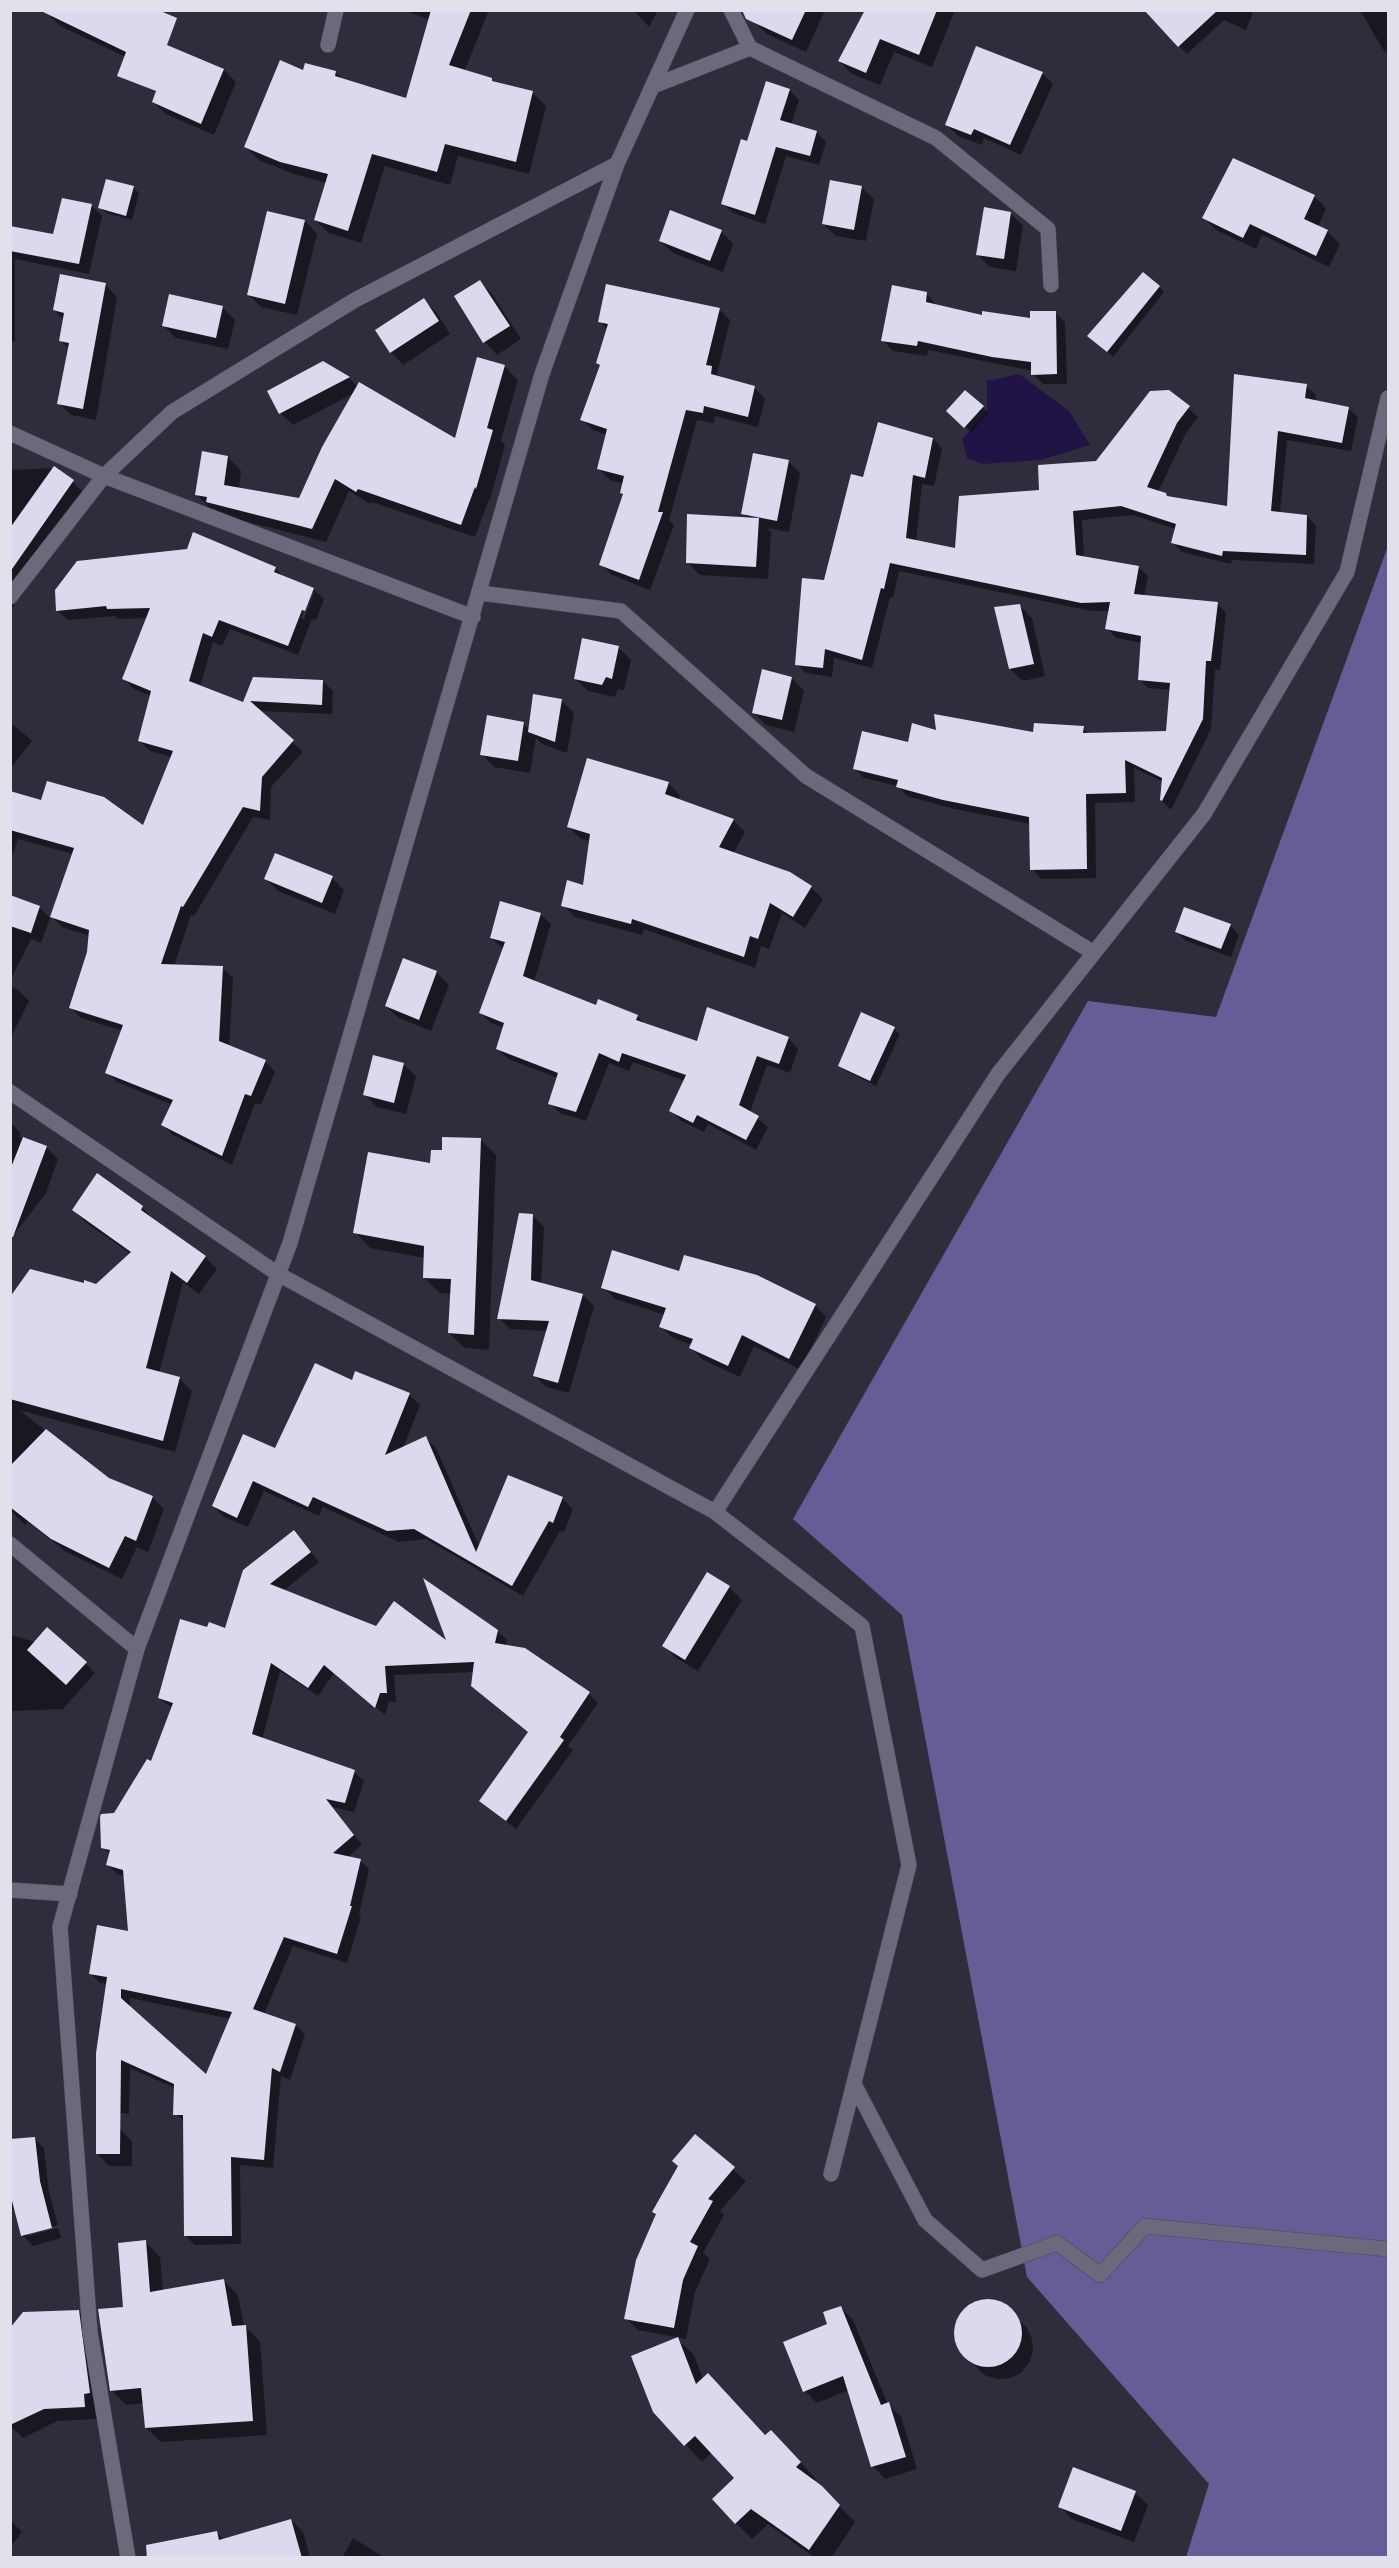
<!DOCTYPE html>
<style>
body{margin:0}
#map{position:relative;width:1399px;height:2568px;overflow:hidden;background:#2f2d3c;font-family:Rubik,sans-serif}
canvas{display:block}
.frame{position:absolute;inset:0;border:12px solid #e2e1eb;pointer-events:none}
</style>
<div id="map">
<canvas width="1399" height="2568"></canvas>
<div class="frame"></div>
</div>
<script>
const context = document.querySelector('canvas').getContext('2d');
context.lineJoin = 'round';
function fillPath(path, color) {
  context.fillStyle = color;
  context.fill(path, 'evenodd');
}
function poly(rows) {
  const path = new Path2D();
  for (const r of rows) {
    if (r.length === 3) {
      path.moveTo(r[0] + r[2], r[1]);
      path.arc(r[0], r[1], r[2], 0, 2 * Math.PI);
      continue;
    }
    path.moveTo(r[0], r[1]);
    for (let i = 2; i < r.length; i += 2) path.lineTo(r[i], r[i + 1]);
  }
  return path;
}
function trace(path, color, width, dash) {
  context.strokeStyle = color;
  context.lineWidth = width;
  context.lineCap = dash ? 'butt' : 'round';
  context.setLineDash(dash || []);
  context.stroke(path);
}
fillPath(poly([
 [1388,546,1388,2557,1186,2557,1209,2484,1027,2277,902,1615,793,1519,1088,1001,1216,1017]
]), '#675c96');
fillPath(poly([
 [1019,374,1069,411,1090,445,1041,460,982,464,967,458,962,439,987,413,987,381]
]), '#211346');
fillPath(poly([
 [403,10,489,10,464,72,492,80,495,83,532,92,546,106,529,174,458,156,450,185,385,166,361,243,329,233,315,220,327,183,294,174,259,160,246,147,304,72,335,72,344,80,407,100,430,20],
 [633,10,658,10,649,27],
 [758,10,825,10,806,52,767,34,754,21],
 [866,10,955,10,932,67,894,52,880,85,852,74,839,61],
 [1169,10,1254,10,1246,30,1224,20,1187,54,1161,27],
 [1360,10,1388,10,1387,53,1382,48],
 [48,14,146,16,143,65,60,26],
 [173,50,224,70,236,82,214,135,166,114,153,102,157,93,152,88],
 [1042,73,1053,84,1021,155,984,138,982,145,958,136,947,125],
 [789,90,799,100,791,125,816,132,826,142,819,165,786,156,765,224,733,213,723,203,748,143],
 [133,187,139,193,132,220,106,213,100,207],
 [861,187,874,199,866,241,836,236,823,224],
 [1314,196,1326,208,1318,227,1327,231,1340,244,1329,267,1262,235,1256,249,1216,230,1204,218],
 [92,206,102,216,89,274,15,259,15,341,10,341,10,227,54,236],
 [1010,213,1023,225,1016,271,990,267,978,255],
 [305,221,317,234,297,315,261,307,248,294],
 [721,231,733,244,723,272,673,253,660,241],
 [480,282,492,294,521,339,497,355,485,342,456,297],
 [105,284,117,297,96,420,71,415,59,403,69,349,60,340,64,320,54,310],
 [1159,287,1164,292,1113,357,1095,342],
 [927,294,937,306,983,317,1032,320,1055,312,1065,322,1067,384,1043,384,1033,374,1033,371,928,350,927,356,893,351,883,340],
 [423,300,436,312,450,334,403,365,391,352],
 [222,307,235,320,228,349,176,338,164,326],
 [719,309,730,320,717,374,723,379,754,387,765,399,758,427,715,416,714,423,697,420,669,520,674,525,650,590,612,575,600,564,624,496,621,493,624,484,610,480,599,469,607,435,593,430,582,419,601,366,598,363,608,330,600,322],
 [323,363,349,378,358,387,456,440,504,366,518,380,501,440,505,445,490,500,489,499,475,537,372,502,370,504,349,491,326,542,221,515,215,509,210,508,197,495,228,457,241,471,239,489,300,500,354,393,293,425,280,413],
 [1306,386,1316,395,1315,402,1348,408,1358,417,1351,451,1287,440,1280,514,1307,516,1316,526,1314,564,1232,560,1231,564,1182,552,1173,543,1176,529,1132,515,1082,520,1084,558,1138,567,1148,576,1144,597,1217,603,1226,613,1220,670,1215,670,1211,729,1171,810,1161,800,1163,782,1134,768,1135,802,1095,803,1096,878,1041,879,1032,869,1031,824,954,809,907,796,898,786,864,778,855,769,938,732,1034,734,1083,728,1090,735,1167,733,1171,690,1148,688,1139,679,1142,643,1116,638,1107,628,1110,611,1091,611,899,571,893,598,890,597,872,668,834,658,832,677,806,673,797,664,864,479,933,439,942,448,934,486,922,484,916,541,956,550,1041,491,1097,463,1169,391,1198,417,1186,433,1158,492,1168,497,1229,508],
 [983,407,988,413,971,432,948,411],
 [788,461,800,473,789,532,767,528,771,532,768,579,700,575,687,562,748,519,743,513],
 [54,468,73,482,89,498,10,611,10,470],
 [275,568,284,577,313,589,324,599,316,620,312,619,298,655,230,629,222,646,213,642,200,687,244,704,254,678,323,681,333,691,332,714,259,711,303,752,271,787,270,820,253,817,194,916,191,915,174,966,222,968,233,978,229,1047,265,1061,275,1072,261,1105,255,1103,232,1165,173,1135,163,1125,173,1105,117,1082,107,1072,123,1031,81,1018,71,1008,89,952,90,936,62,927,52,917,73,854,18,839,10,862,10,792,144,828,172,757,150,751,139,740,151,696,134,689,124,679,148,618,118,619,115,616,68,620,57,610],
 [311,592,314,592,304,619,301,618],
 [1019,605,1032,618,1045,676,1023,681,1010,669,996,608],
 [618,647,631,660,624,690,618,689,615,697,588,691,575,679],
 [792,678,804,691,794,732,766,725,754,713],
 [562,701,574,713,567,753,542,744,536,738,530,773,494,767,482,754,523,723,529,729],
 [10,722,32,741,10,769],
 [668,783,680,795,678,800,733,820,745,832,733,854,811,887,823,899,805,928,782,913,769,949,761,946,755,968,644,929,642,935,575,917,563,905,585,887,590,841,580,838,569,827],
 [332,878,344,890,335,914,278,891,266,879],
 [10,897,39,907,50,918,41,943,31,939,10,981],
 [540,914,551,924,534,982,596,1007,637,1016,646,1025,698,1043,788,1038,798,1049,790,1073,767,1065,750,1112,768,1127,756,1150,708,1124,704,1132,681,1121,671,1110,685,1081,633,1062,629,1071,609,1063,586,1121,560,1113,550,1103,558,1078,508,1059,498,1049,504,1028,491,1023,480,1013,504,949,491,938],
 [1230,925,1239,935,1231,957,1186,941,1176,931],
 [404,960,437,973,449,985,431,1031,399,1018,386,1006],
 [10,986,19,991,29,1001,10,1039],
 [894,1029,900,1034,876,1086,846,1071,840,1066],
 [403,1064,416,1076,406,1114,377,1107,365,1095],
 [10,1122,21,1133,19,1137,46,1147,58,1159,46,1193,10,1240],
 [480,1139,496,1155,489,1350,465,1348,449,1333,451,1294,440,1293,424,1278,425,1258,370,1248,355,1232,443,1152],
 [98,1176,142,1207,154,1220,205,1257,217,1269,199,1294,183,1282,159,1373,180,1379,192,1391,175,1452,19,1410,108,1479,152,1497,164,1509,148,1552,137,1547,122,1579,65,1551,28,1522,25,1525,10,1510,10,1300,85,1285,96,1285,131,1254,85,1222,74,1210],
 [533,1216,544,1227,541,1284,583,1295,594,1306,569,1393,546,1387,535,1376,547,1331,510,1329,499,1318],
 [679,1273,815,1305,826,1317,801,1370,754,1346,740,1377,703,1360,691,1348,692,1345,673,1338,661,1327,665,1315,615,1299,603,1287],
 [356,1373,409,1395,420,1405,403,1448,426,1438,436,1448,480,1548,562,1498,573,1509,564,1532,560,1531,523,1596,426,1539,399,1542,323,1507,319,1516,264,1491,248,1527,224,1517,213,1506,353,1382],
 [303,1542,319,1562,283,1591,377,1628,449,1644,497,1631,507,1640,506,1646,589,1694,598,1703,568,1746,573,1750,516,1829,481,1801,530,1733,474,1672,394,1675,396,1702,389,1702,385,1715,334,1673,318,1696,280,1671,262,1740,354,1772,364,1781,354,1812,332,1807,362,1845,348,1857,360,1860,369,1869,359,1915,361,1917,347,1963,293,1946,264,2014,295,2025,305,2034,290,2080,281,2076,273,2168,240,2165,241,2244,195,2245,185,2235,184,2122,175,2112,175,2088,130,2068,129,2114,107,2111,108,1984,100,1983,90,1973,129,1933,125,1876,117,1874,108,1865,110,1855,103,1847,115,1815,151,1763,172,1708,159,1698,208,1629,226,1630],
 [130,1998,231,2019,206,2076,130,2008],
 [707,1574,729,1587,742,1600,698,1671,676,1658,664,1646],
 [10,1635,36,1642,86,1664,95,1673,63,1709,10,1711],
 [120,2129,132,2141,132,2166,109,2166,97,2153],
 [695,2136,746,2181,720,2211,724,2215,703,2253,710,2259,695,2292,686,2339,638,2330,626,2318],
 [34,2138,44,2148,49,2192,58,2225,28,2233,28,2236,58,2228,61,2238,33,2246,23,2235,16,2208,10,2211,10,2141],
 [146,2242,160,2257,163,2291,223,2280,238,2295,244,2326,260,2341,267,2435,161,2442,146,2428,144,2403,126,2405,111,2390,124,2309],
 [992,2301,1005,2306,1027,2328,1032,2339,1033,2352,1029,2363,1021,2373,1010,2378,998,2379,986,2376,963,2355,957,2344,955,2332,959,2319,967,2308,979,2302],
 [841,2308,853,2320,888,2405,901,2416,917,2469,885,2479,873,2466,849,2390,817,2403,805,2391],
 [78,2311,91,2324,97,2419,57,2421,23,2438,10,2426,10,2330],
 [677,2339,694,2355,703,2379,766,2437,787,2448,816,2479,814,2481,855,2522,831,2558,815,2558,768,2524,752,2539,736,2523,736,2478,712,2452,702,2462,655,2412],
 [1135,2493,1148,2505,1134,2542,1072,2519,1060,2506],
 [10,2520,22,2532,10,2548],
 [291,2520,303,2532,310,2558,184,2558,217,2533,224,2540],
 [353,2538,385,2558,342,2558]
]), '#0007');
fillPath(poly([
 [39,10,158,10,177,18,167,45,224,69,201,124,152,102,156,91,117,76,126,52],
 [431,10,471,10,449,65,492,78,492,81,533,91,516,162,445,144,437,172,372,154,348,231,314,220,328,174,280,162,244,147,280,60,303,70,305,63,336,71,335,76,406,98],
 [742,10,806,10,792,40,746,19],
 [865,10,937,10,919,55,880,39,866,73,838,61],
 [1144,10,1218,10,1178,47],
 [976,46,1043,72,1010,145,974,129,971,135,945,125],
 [766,81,790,89,780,120,817,131,810,156,776,147,755,215,721,204,741,139,747,141],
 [1233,158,1315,195,1304,219,1328,230,1316,256,1250,224,1243,238,1202,218],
 [106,179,134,186,126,216,98,208],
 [830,180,862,186,854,230,822,224],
 [62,198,92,204,79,264,10,251,10,226,53,234],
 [984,207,1011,212,1004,259,976,255],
 [670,210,722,230,710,261,659,241],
 [267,211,305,220,285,304,247,295],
 [1143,272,1160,286,1107,352,1087,336],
 [60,274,106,283,83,409,57,404,69,343,59,341,64,313,53,310],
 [480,280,510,326,483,343,454,296],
 [606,284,720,308,706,365,712,366,711,374,755,386,748,417,704,406,703,413,686,410,658,512,663,512,639,580,599,565,623,494,620,493,624,476,597,469,607,429,580,420,600,365,596,363,608,324,598,322],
 [892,285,927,292,926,302,982,315,982,311,1030,318,1030,311,1056,311,1057,374,1031,375,1031,362,992,357,918,341,917,346,881,341],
 [169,294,223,306,216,338,162,326],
 [424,298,439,321,390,353,375,330],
 [477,357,505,365,487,428,493,430,476,489,475,487,461,525,358,489,356,492,335,479,312,529,206,502,207,497,195,495,202,451,228,456,224,485,299,498,322,447,359,382,455,438],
 [323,361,350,377,279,414,267,391],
 [1234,374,1307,384,1305,398,1349,407,1342,443,1278,431,1271,511,1307,515,1306,555,1223,551,1222,556,1171,543,1176,524,1121,506,1073,511,1076,555,1139,566,1134,594,1218,602,1211,661,1206,661,1203,719,1162,801,1160,800,1162,778,1125,760,1126,793,1086,794,1087,869,1030,870,1029,817,943,800,896,787,898,780,853,769,862,731,908,742,912,723,936,730,934,714,1033,732,1034,723,1084,726,1083,733,1166,731,1170,683,1138,680,1141,636,1105,629,1110,602,1081,603,890,563,884,589,881,588,862,660,825,649,823,668,795,665,802,578,824,580,851,474,863,477,878,422,933,438,925,478,913,475,906,538,955,548,959,496,1039,490,1038,465,1096,461,1150,391,1169,390,1190,406,1177,423,1147,487,1166,493,1167,496,1227,506],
 [965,390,984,406,964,428,946,411],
 [753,453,789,460,777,521,741,514],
 [54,466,74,480,10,572,10,528],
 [687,514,759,518,756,567,686,563],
 [193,532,276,567,274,572,314,588,305,611,302,610,288,646,219,620,212,637,203,633,189,681,243,702,253,677,323,680,322,705,250,701,294,740,262,777,260,811,243,807,183,907,181,906,161,964,223,966,219,1041,266,1060,251,1096,245,1094,222,1156,161,1125,173,1100,105,1073,123,1025,69,1008,87,952,89,930,50,917,74,848,10,830,10,791,41,800,47,781,104,797,143,825,173,751,138,741,151,691,122,679,150,608,107,609,106,606,56,611,55,590,77,561,187,549],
 [1020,604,1034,664,1009,669,994,607],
 [582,638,619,646,612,679,606,677,602,685,574,679],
 [762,669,792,677,782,720,752,713],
 [533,694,562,699,555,742,528,732],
 [487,715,524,722,518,761,480,755],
 [587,758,669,782,665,794,734,819,719,847,790,872,812,886,793,917,770,903,758,939,750,936,744,957,632,919,631,924,561,906,567,880,583,885,590,834,567,827],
 [275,853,333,876,322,903,264,879],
 [10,895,40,906,31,933,10,926],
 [500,901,541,913,523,976,596,1005,598,999,638,1015,636,1020,697,1041,707,1007,789,1037,779,1064,757,1056,739,1105,759,1116,746,1140,697,1115,693,1123,669,1111,686,1075,622,1053,619,1062,599,1053,576,1112,548,1104,558,1073,496,1049,504,1023,479,1013,505,942,490,938],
 [1184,907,1231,924,1221,949,1175,932],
 [403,958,437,971,419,1020,385,1006],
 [861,1012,895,1027,870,1081,838,1066],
 [373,1055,404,1063,394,1103,363,1095],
 [23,1137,47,1146,13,1237,10,1237,10,1170],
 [442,1137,481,1138,474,1335,448,1333,451,1279,423,1278,424,1246,353,1233,368,1152,430,1163,431,1150,442,1150],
 [97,1173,143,1206,141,1210,206,1256,187,1283,171,1271,146,1368,180,1377,163,1441,10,1399,10,1297,30,1269,84,1283,84,1280,96,1284,131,1252,72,1210],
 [519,1213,533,1214,531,1280,583,1294,558,1383,533,1376,549,1321,497,1319],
 [612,1250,679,1271,684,1255,757,1275,816,1304,789,1359,742,1335,728,1366,689,1348,693,1339,659,1327,666,1308,601,1288],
 [315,1363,352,1380,355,1371,410,1393,385,1455,426,1436,476,1552,508,1475,563,1497,553,1523,549,1521,512,1586,414,1529,387,1531,313,1497,308,1507,253,1481,237,1518,212,1506,243,1434,275,1448],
 [46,1429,109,1478,153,1496,136,1541,125,1536,109,1568,51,1539,10,1507,10,1466],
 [294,1530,311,1552,270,1584,376,1626,394,1601,446,1640,423,1578,498,1630,495,1643,525,1648,590,1692,560,1737,564,1740,506,1821,479,1801,528,1732,471,1686,474,1662,385,1666,387,1693,380,1693,375,1708,324,1665,308,1688,271,1663,252,1734,355,1770,345,1803,326,1799,354,1835,333,1853,361,1859,350,1906,352,1906,337,1954,284,1937,253,2009,296,2024,280,2072,272,2068,264,2160,231,2157,232,2236,184,2236,183,2115,173,2115,174,2084,121,2060,120,2154,96,2154,96,2053,107,1977,89,1974,97,1925,128,1931,123,1870,106,1865,110,1850,101,1848,100,1817,101,1814,114,1813,147,1759,151,1761,173,1703,158,1698,180,1619,207,1627,209,1622,225,1628,243,1570],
 [121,1989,232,2012,206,2074,121,1998],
 [707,1572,730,1586,685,1660,662,1646],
 [47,1627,87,1662,66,1685,27,1650],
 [695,2134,735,2167,708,2199,713,2201,690,2242,698,2246,683,2280,674,2328,624,2319,636,2260,656,2214,652,2212,678,2166,672,2161],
 [35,2137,40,2181,52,2228,21,2236,10,2193,10,2139],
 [146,2240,150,2292,224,2279,232,2326,246,2325,253,2421,145,2428,141,2388,110,2391,98,2309,123,2307,118,2243],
 [988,2333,34],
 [841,2306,881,2405,889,2402,906,2457,871,2467,843,2376,803,2392,783,2342,827,2324,823,2312],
 [79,2310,90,2393,84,2394,85,2407,44,2409,10,2425,10,2328,23,2312],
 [678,2337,696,2384,708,2373,765,2435,771,2430,801,2462,796,2467,822,2486,840,2505,809,2550,751,2509,735,2524,712,2499,734,2478,695,2436,684,2446,653,2412,631,2356],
 [1073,2467,1136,2491,1121,2531,1058,2507],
 [291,2519,302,2558,147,2558,146,2545,217,2531,219,2540]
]), '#dbd9ed');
const minor = poly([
 [731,10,750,48],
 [328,45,336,10],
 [653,86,750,48,936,138,1048,229,1051,285],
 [10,433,104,476,473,617],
 [480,593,621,611,806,776,1094,953],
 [10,597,104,476,172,412,355,300,617,164],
 [10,1092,278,1274,715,1512,862,1626,909,1865,831,2174],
 [715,1512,998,1074,1204,814,1347,572,1388,398],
 [10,1544,137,1649],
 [10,1890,70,1894],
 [854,2084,925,2220,982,2270,1057,2243,1100,2275,1145,2226,1388,2249],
 [128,2558,90,2332,60,1927,137,1649,290,1243,542,374,617,164,687,10]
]);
trace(minor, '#4c4a57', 16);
trace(minor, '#6b697b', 15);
</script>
